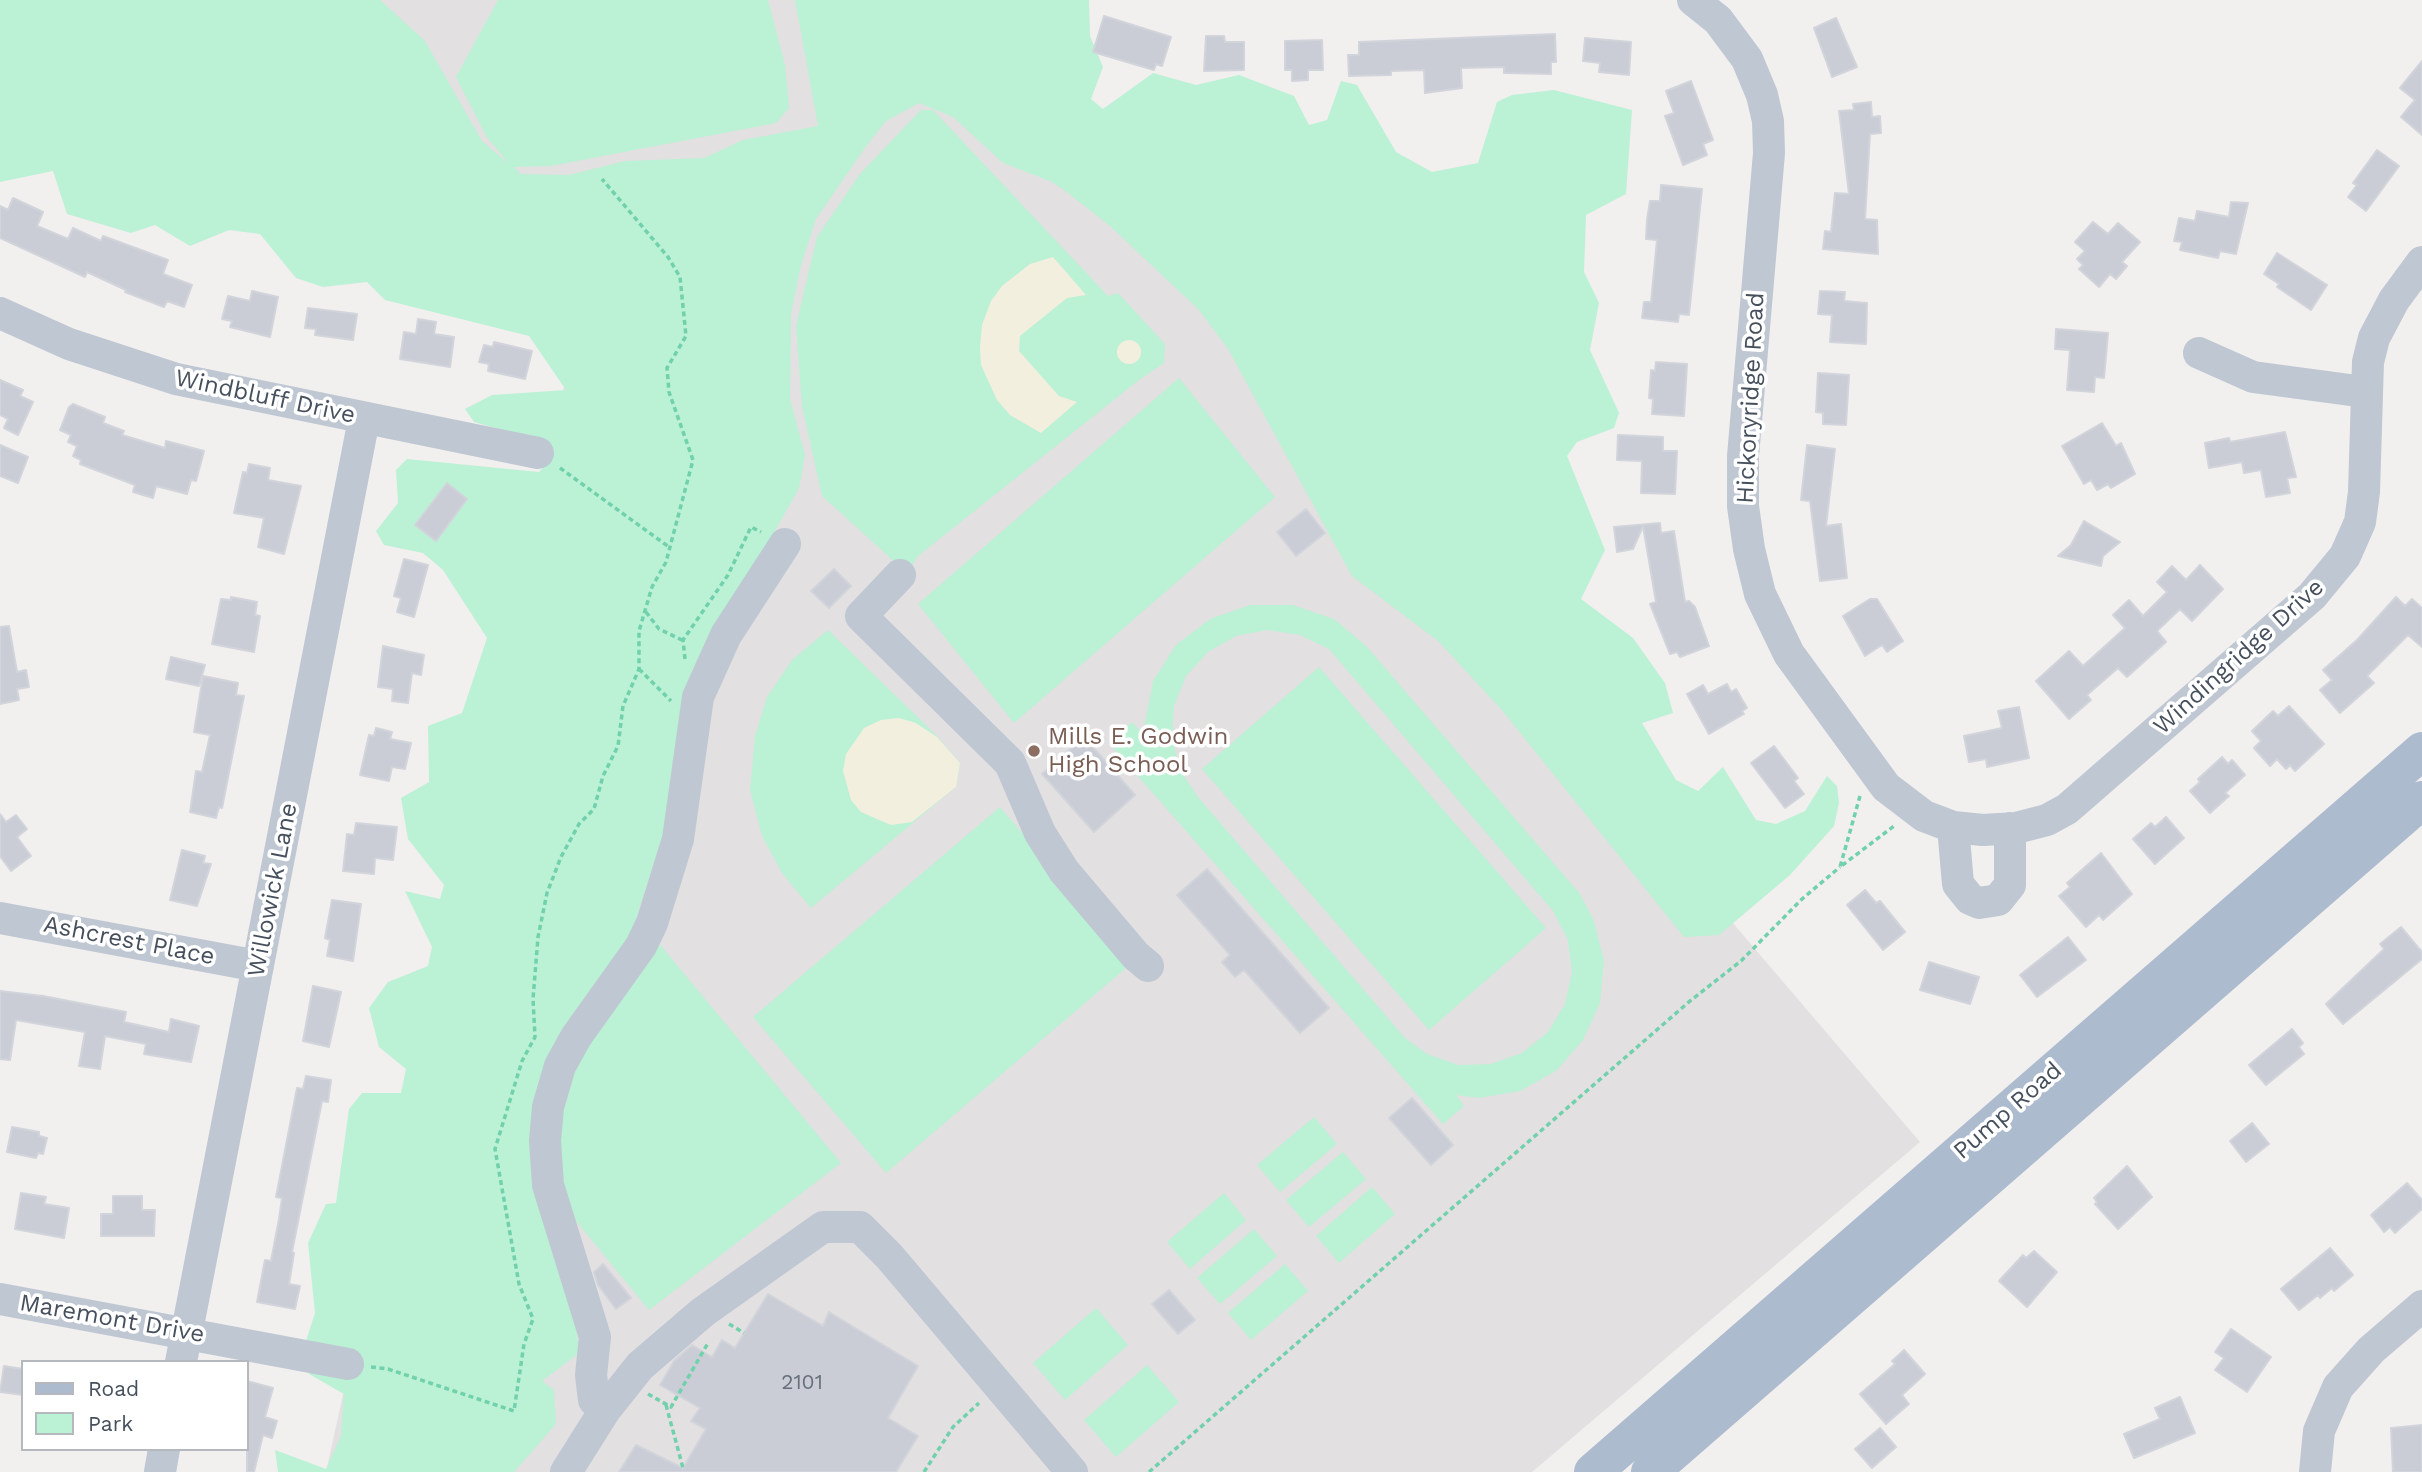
<!DOCTYPE html>
<style>
body{margin:0}
#map{position:relative;width:2422px;height:1472px;overflow:hidden;background:#f2efef;font-family:"Work Sans",sans-serif}
canvas{display:block}
.legend{position:absolute;left:21px;top:1360px;width:228px;height:91px;box-sizing:border-box;background:#fff;border:2px solid #b5b9be;margin:0;padding:9px 12px;list-style:none;font-size:21px;color:#46505d}
.legend li{display:flex;align-items:center;gap:14px;height:35px}
.legend b{width:35px;border:2px solid #b5b9be}
</style>
<div id="map">
<canvas width="2422" height="1472"></canvas>
<ul class="legend">
<li><b style="height:9px;background:#adbbcf"></b>Road</li>
<li><b style="height:19px;background:#bbf1d5"></b>Park</li>
</ul>
</div>
<script>
const context = document.querySelector('canvas').getContext('2d');
context.lineJoin = 'round';
function fillPath(path, color) {
  context.fillStyle = color;
  context.fill(path, 'evenodd');
}
function poly(rows) {
  const path = new Path2D();
  for (const r of rows) {
    if (r.length === 3) {
      path.moveTo(r[0] + r[2], r[1]);
      path.arc(r[0], r[1], r[2], 0, 2 * Math.PI);
      continue;
    }
    path.moveTo(r[0], r[1]);
    for (let i = 2; i < r.length; i += 2) path.lineTo(r[i], r[i + 1]);
  }
  return path;
}
function trace(path, color, width, dash) {
  context.strokeStyle = color;
  context.lineWidth = width;
  context.lineCap = dash ? 'butt' : 'round';
  context.setLineDash(dash || []);
  context.stroke(path);
}
function write(font, color, halo, rows, align = 'center') {
  context.font = font + ' "Work Sans",sans-serif';
  context.lineWidth = 7;
  context.setLineDash([]);
  context.textBaseline = 'middle';
  context.strokeStyle = halo;
  context.fillStyle = color;
  for (const [text, x, y, turn = 0] of rows) {
    context.save();
    context.translate(x, y);
    context.rotate((+turn || 0) * Math.PI / 180);
    context.textAlign = isNaN(turn) ? turn : align;
    if (halo) context.strokeText(text, 0, 0);
    context.fillText(text, 0, 0);
    context.restore();
  }
}
fillPath(poly([
 [188,0,944,0,1920,1142,1532,1472,326,1472,570,359]
]), '#e3e0e1');
fillPath(poly([
 [0,0,380,0,425,41,482,141,509,164,486,136,456,77,498,0,768,0,785,65,789,108,776,123,551,166,514,167,521,174,569,175,625,161,704,158,743,140,818,126,795,0,1089,0,1090,36,1103,67,1091,99,1103,109,1153,73,1196,85,1239,75,1294,96,1309,125,1327,120,1341,81,1357,85,1396,152,1432,172,1478,163,1497,102,1512,95,1554,90,1632,110,1626,194,1586,215,1584,272,1599,303,1590,350,1619,413,1614,428,1577,442,1567,456,1605,550,1581,599,1633,638,1665,683,1673,713,1642,723,1676,780,1698,791,1723,767,1756,820,1776,824,1805,811,1827,776,1837,786,1839,803,1834,826,1790,875,1719,935,1684,937,1501,709,1438,641,1352,576,1228,349,1199,310,1110,226,1064,190,1050,181,1003,163,953,117,919,103,886,121,864,149,816,219,801,265,791,314,790,399,805,455,799,488,702,661,667,822,629,941,539,1095,570,1270,579,1353,542,1381,554,1390,556,1424,514,1472,278,1472,275,1450,326,1469,341,1436,344,1394,309,1374,304,1347,315,1313,308,1243,326,1204,336,1203,349,1109,362,1093,401,1093,406,1069,379,1047,369,1008,388,982,428,966,432,947,405,891,440,899,444,885,408,839,401,798,429,782,428,726,462,713,487,638,443,570,423,553,384,545,376,531,398,503,396,470,407,459,539,472,551,458,545,442,474,422,465,409,492,395,566,390,529,336,385,300,367,282,323,287,296,278,260,234,229,230,190,246,155,225,131,233,67,214,53,171,0,182],
 [921,110,933,110,1108,296,1118,293,1165,344,1164,363,1139,380,918,556,907,573,822,496,802,406,796,326,817,237,860,174],
 [1179,378,1275,497,1014,723,918,604],
 [1250,605,1293,605,1334,619,1367,647,1580,894,1594,921,1604,961,1600,1003,1583,1040,1556,1071,1520,1091,1479,1098,1456,1095,1464,1106,1443,1124,1109,743,1132,722,1143,734,1153,681,1176,645,1210,619],
 [1267,630,1300,635,1329,649,1553,911,1568,940,1572,972,1565,1004,1548,1032,1522,1053,1491,1064,1458,1065,1427,1054,1405,1038,1198,797,1180,770,1172,738,1174,706,1186,676,1208,652,1236,636],
 [828,630,937,736,960,763,956,787,811,908,782,873,762,836,750,790,755,736,767,697,792,660],
 [1319,667,1546,928,1429,1030,1202,769],
 [1000,807,1133,962,886,1173,753,1017],
 [657,941,841,1163,649,1310,563,1205,557,1095],
 [1314,1117,1337,1144,1280,1192,1257,1165],
 [1343,1152,1366,1179,1309,1227,1286,1200],
 [1372,1187,1395,1214,1339,1263,1316,1236],
 [1224,1193,1246,1220,1190,1269,1167,1242],
 [1254,1229,1277,1256,1220,1304,1197,1278],
 [1285,1264,1308,1291,1251,1340,1228,1313],
 [1096,1308,1128,1345,1065,1400,1033,1363],
 [1147,1365,1179,1402,1116,1457,1084,1420]
]), '#bbf1d5');
fillPath(poly([
 [1053,257,1086,295,1067,298,1020,336,1019,351,1059,396,1077,402,1041,433,1010,415,997,400,981,365,980,347,982,325,991,301,1002,286,1030,264],
 [1129,352,12],
 [899,718,916,723,937,737,960,763,956,787,912,822,891,825,861,812,851,800,843,771,846,754,864,728,881,720]
]), '#f3efdf');
const building = poly([
 [1104,16,1171,37,1162,66,1156,64,1154,70,1093,52,1104,16],
 [1836,18,1857,67,1832,77,1814,28,1836,18],
 [1555,34,1556,62,1551,62,1551,74,1504,73,1504,67,1461,68,1462,88,1425,93,1424,70,1391,71,1391,75,1349,76,1348,55,1359,55,1359,42,1555,34],
 [1206,36,1224,36,1225,42,1244,42,1244,70,1204,71,1206,36],
 [1585,38,1631,42,1629,75,1599,72,1600,63,1583,61,1585,38],
 [1322,40,1323,70,1308,70,1308,80,1292,81,1292,70,1285,70,1285,41,1322,40],
 [2422,61,2422,135,2401,117,2415,100,2400,88,2422,61],
 [1691,81,1713,140,1703,144,1707,155,1683,165,1665,116,1674,113,1666,91,1691,81],
 [1871,102,1872,117,1880,116,1881,133,1870,134,1865,219,1877,220,1878,254,1823,249,1825,231,1831,232,1835,193,1849,194,1839,111,1854,110,1853,104,1871,102],
 [2377,150,2399,166,2366,211,2348,197,2357,185,2353,183,2377,150],
 [1661,185,1702,189,1689,315,1679,314,1678,322,1642,318,1644,302,1651,302,1657,240,1646,239,1647,220,1650,201,1660,201,1661,185],
 [13,198,43,212,37,226,68,239,73,228,101,241,103,236,168,260,163,274,192,285,184,307,167,301,164,307,125,292,126,290,87,272,85,277,0,238,0,206,8,210,13,198],
 [2231,202,2248,203,2236,254,2220,251,2218,258,2180,250,2182,242,2174,241,2179,218,2195,221,2197,211,2229,217,2231,202],
 [2093,222,2108,234,2118,223,2140,242,2122,262,2127,266,2116,279,2110,274,2099,287,2079,269,2083,265,2077,259,2085,251,2075,242,2093,222],
 [2277,253,2327,285,2311,310,2277,287,2279,284,2264,274,2277,253],
 [252,291,278,297,270,337,230,327,232,321,222,319,228,296,250,301,252,291],
 [1820,291,1845,292,1844,301,1867,303,1866,344,1830,342,1832,315,1818,314,1820,291],
 [308,308,357,314,353,340,315,335,316,329,305,328,308,308],
 [418,319,436,322,434,334,454,337,450,367,400,359,404,332,416,334,418,319],
 [2056,329,2108,333,2104,378,2095,377,2094,392,2067,390,2070,350,2055,349,2056,329],
 [494,342,532,351,525,379,488,371,489,364,479,362,484,345,493,347,494,342],
 [1656,362,1687,364,1684,416,1652,414,1653,399,1649,398,1651,370,1655,371,1656,362],
 [1818,373,1849,375,1846,425,1823,424,1823,413,1816,412,1818,373],
 [0,380,23,390,20,396,33,402,18,435,4,428,8,419,0,415,0,380],
 [73,404,105,417,103,423,124,431,122,435,165,448,166,441,204,451,196,481,191,480,187,494,156,486,153,498,133,492,135,485,80,464,81,460,73,456,77,446,68,442,71,435,60,430,69,407,73,404],
 [2102,423,2116,446,2121,443,2135,474,2111,488,2108,484,2097,490,2091,480,2084,484,2062,446,2102,423],
 [2285,432,2296,477,2287,478,2290,493,2266,497,2261,470,2244,473,2242,462,2209,468,2205,443,2229,438,2230,442,2285,432],
 [1618,435,1663,437,1663,451,1677,451,1675,494,1641,493,1642,461,1617,460,1618,435],
 [0,445,28,457,18,483,0,476,0,445],
 [1807,445,1835,449,1826,526,1841,524,1847,578,1820,581,1810,501,1801,500,1807,445],
 [249,464,270,468,268,480,301,486,284,554,258,547,264,518,234,513,243,472,247,473,249,464],
 [447,483,467,499,436,541,415,525,447,483],
 [1306,509,1325,533,1296,556,1277,532,1306,509],
 [2084,521,2120,542,2103,556,2101,566,2058,556,2071,545,2084,521],
 [1660,523,1661,533,1674,531,1685,602,1689,601,1695,607,1709,646,1680,657,1677,652,1670,654,1650,604,1656,602,1643,526,1633,549,1617,552,1614,527,1660,523],
 [404,559,428,565,414,617,397,612,401,598,394,596,404,559],
 [2200,565,2223,589,2192,621,2180,609,2157,631,2166,642,2127,677,2118,668,2087,695,2091,700,2069,719,2036,681,2069,651,2083,666,2125,628,2113,615,2129,600,2143,616,2167,592,2157,582,2172,566,2186,580,2200,565],
 [834,569,851,586,829,608,811,591,834,569],
 [231,597,257,602,255,615,260,616,254,652,212,644,221,599,231,600,231,597],
 [2396,597,2405,606,2412,599,2422,608,2422,647,2408,635,2367,676,2374,683,2340,713,2320,690,2332,680,2323,670,2357,640,2396,597],
 [1870,599,1877,599,1903,641,1887,652,1882,645,1865,656,1843,616,1870,599],
 [9,626,17,672,26,670,29,687,17,689,19,700,0,704,0,627,9,626],
 [383,646,424,655,421,675,412,673,408,703,392,701,393,689,378,687,383,646],
 [171,657,205,665,199,686,166,679,171,657],
 [203,676,238,683,236,695,244,696,222,808,219,807,216,818,190,812,196,771,202,772,210,735,194,732,203,676],
 [1727,684,1731,692,1736,689,1747,708,1742,711,1744,714,1709,734,1687,694,1703,685,1708,694,1727,684],
 [2289,706,2324,744,2295,771,2290,765,2286,769,2277,759,2270,766,2254,748,2261,741,2252,731,2273,711,2278,716,2289,706],
 [2019,707,2029,758,1987,767,1986,759,1969,762,1964,736,2002,728,1998,711,2019,707],
 [376,728,392,732,390,739,411,743,405,769,392,767,389,781,360,775,369,735,374,736,376,728],
 [1084,737,1135,795,1094,832,1042,774,1084,737],
 [1774,746,1798,778,1794,781,1804,794,1785,808,1751,763,1774,746],
 [2222,757,2228,764,2232,760,2245,775,2225,793,2229,796,2210,813,2190,791,2200,782,2198,779,2222,757],
 [0,814,6,822,16,815,27,829,17,837,31,856,11,871,0,856,0,814],
 [2166,817,2184,838,2155,864,2133,839,2151,823,2155,827,2166,817],
 [356,823,397,827,393,860,375,858,374,874,343,871,347,834,354,835,356,823],
 [182,850,205,856,203,863,211,864,197,906,170,900,182,850],
 [2101,853,2132,894,2103,920,2099,915,2086,927,2059,896,2070,887,2067,883,2101,853],
 [1207,869,1329,1008,1300,1033,1244,970,1235,977,1222,962,1230,955,1177,895,1207,869],
 [1865,890,1876,903,1880,901,1905,932,1883,950,1847,905,1865,890],
 [332,900,361,904,353,961,327,956,330,940,325,938,332,900],
 [2401,927,2422,952,2422,959,2343,1024,2326,1004,2384,949,2380,944,2401,927],
 [2068,937,2086,960,2037,997,2020,975,2068,937],
 [1929,962,1979,977,1970,1004,1920,990,1929,962],
 [313,986,341,992,329,1047,303,1041,313,986],
 [0,991,43,996,126,1012,124,1022,169,1032,171,1019,199,1026,191,1062,144,1054,146,1044,105,1036,100,1069,79,1066,85,1032,16,1020,10,1060,0,1059,0,991],
 [2292,1029,2303,1043,2299,1047,2304,1054,2266,1085,2249,1065,2292,1029],
 [306,1076,331,1080,328,1102,322,1101,292,1252,294,1253,289,1284,300,1286,295,1309,257,1302,265,1260,271,1261,279,1219,282,1198,276,1197,297,1088,303,1089,306,1076],
 [1412,1098,1453,1145,1431,1165,1389,1118,1412,1098],
 [2252,1123,2269,1144,2246,1162,2230,1141,2252,1123],
 [12,1127,39,1132,39,1136,47,1138,43,1154,38,1153,36,1158,7,1152,12,1127],
 [2127,1166,2152,1197,2118,1229,2095,1204,2097,1202,2094,1198,2127,1166],
 [2407,1183,2422,1200,2422,1209,2395,1233,2390,1227,2384,1232,2371,1215,2407,1183],
 [21,1193,46,1197,44,1204,69,1208,64,1238,15,1229,21,1193],
 [113,1196,142,1196,142,1210,155,1210,154,1236,101,1236,101,1214,113,1214,113,1196],
 [2330,1248,2353,1275,2334,1291,2332,1288,2320,1298,2318,1295,2299,1310,2281,1289,2330,1248],
 [2034,1251,2057,1272,2027,1307,1999,1281,2023,1255,2026,1258,2034,1251],
 [603,1264,631,1298,616,1309,598,1285,594,1272,603,1264],
 [1169,1290,1195,1320,1178,1334,1152,1304,1169,1290],
 [768,1294,823,1326,829,1312,918,1366,888,1418,918,1436,896,1472,619,1472,636,1445,683,1468,706,1429,691,1421,700,1408,660,1385,674,1361,692,1345,712,1357,722,1340,735,1348,768,1294],
 [2231,1329,2271,1357,2247,1392,2215,1370,2224,1358,2215,1352,2231,1329],
 [1904,1350,1925,1374,1902,1395,1909,1404,1886,1424,1860,1394,1895,1364,1892,1361,1904,1350],
 [4,1366,23,1369,23,1395,0,1392,4,1366],
 [247,1381,273,1388,265,1417,277,1421,272,1438,263,1435,254,1472,247,1472,247,1381],
 [2180,1397,2195,1433,2134,1458,2124,1434,2160,1419,2155,1408,2180,1397],
 [2422,1425,2422,1472,2393,1472,2391,1428,2422,1425],
 [1880,1428,1896,1447,1872,1468,1855,1449,1880,1428]
]);
fillPath(building, '#cacdd5');
trace(building, '#d2d4db', 2);
trace(poly([
 [560,468,669,547],
 [646,612,659,629,682,640],
 [685,659,683,640,728,575,751,527,761,532],
 [639,669,671,701],
 [1860,796,1840,867,1894,826],
 [729,1324,744,1333],
 [371,1367,388,1369,514,1411,524,1344,533,1319,519,1284,495,1149,522,1061,535,1037,533,999,538,937,547,893,561,857,579,824,594,809,603,776,618,746,623,706,639,669,639,631,652,587,666,562,693,460,669,392,667,368,686,336,680,277,668,257,602,179],
 [648,1394,671,1407,708,1343],
 [666,1405,683,1468],
 [924,1472,953,1427,979,1403],
 [1149,1472,1690,1001,1741,961,1802,899,1840,867]
]), '#71d1ac', 3.5, [5, 3.5]);
trace(poly([
 [1693,0,1718,20,1747,59,1762,95,1768,121,1769,153,1743,456,1743,506,1749,549,1760,594,1789,654,1886,787,1924,816,1953,827,1983,830,2016,828,2047,820,2067,809,2312,596,2345,556,2360,522,2364,492,2368,362,2374,338,2394,300,2422,262],
 [0,313,69,344,176,379,538,453],
 [2199,353,2253,377,2365,392],
 [900,575,861,616,1010,763,1040,833,1064,871,1136,956,1148,966],
 [1953,827,1958,884,1970,899,1979,903,1998,900,2010,885,2010,828],
 [0,918,258,966],
 [0,1299,348,1364],
 [181,1362,364,419],
 [605,1410,594,1400,591,1375,595,1337,548,1185,545,1141,548,1107,560,1066,576,1037,641,946,652,923,678,839,698,697,726,635,785,544],
 [160,1472,164,1449],
 [566,1472,605,1410,640,1366,703,1312,823,1227,860,1227,889,1256,1072,1472],
 [2315,1472,2319,1431,2338,1387,2371,1350,2422,1306]
]), '#bfc7d2', 32);
trace(poly([
 [1593,1472,2422,751],
 [1650,1472,2422,800]
]), '#adbbcf', 38);
for (const [x, y, r, color] of [
 [1034,751,7,"#8d6e63"]
]) {
  const dot = new Path2D();
  dot.arc(x, y, r, 0, 2 * Math.PI);
  context.fillStyle = color;
  context.fill(dot);
  trace(dot, '#fff', 2.5);
}
write('21px', '#676f7b', null, [
 ["2101",802,1383]
]);
write('24px', '#46505d', '#fff', [
 ["Windbluff Drive",265,397,12],
 ["Hickoryridge Road",1751,398,-87],
 ["Windingridge Drive",2239,657,-42],
 ["Willowick Lane",273,890,-79],
 ["Ashcrest Place",129,941,11],
 ["Pump Road",2008,1111,-41],
 ["Maremont Drive",112,1319,10]
]);
write('24px', '#785e54', '#fff', [
 ["Mills E. Godwin",1048,737],
 ["High School",1048,765]
], 'left');
</script>
